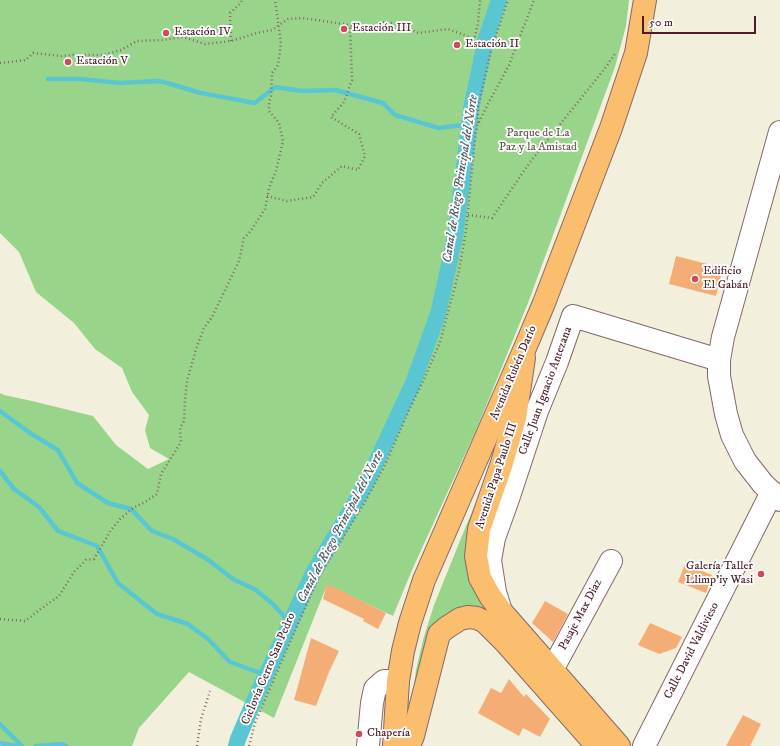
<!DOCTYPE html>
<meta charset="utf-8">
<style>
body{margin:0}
#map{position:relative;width:780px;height:746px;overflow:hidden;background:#f3efdd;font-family:"IM FELL DW Pica",serif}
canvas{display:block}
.scale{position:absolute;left:642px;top:16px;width:114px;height:18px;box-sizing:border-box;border:2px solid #4a1f2b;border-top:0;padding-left:5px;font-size:12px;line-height:14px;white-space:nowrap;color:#4a1f2b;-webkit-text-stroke:3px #fff;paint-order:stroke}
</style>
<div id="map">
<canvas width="780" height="746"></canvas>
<div class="scale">50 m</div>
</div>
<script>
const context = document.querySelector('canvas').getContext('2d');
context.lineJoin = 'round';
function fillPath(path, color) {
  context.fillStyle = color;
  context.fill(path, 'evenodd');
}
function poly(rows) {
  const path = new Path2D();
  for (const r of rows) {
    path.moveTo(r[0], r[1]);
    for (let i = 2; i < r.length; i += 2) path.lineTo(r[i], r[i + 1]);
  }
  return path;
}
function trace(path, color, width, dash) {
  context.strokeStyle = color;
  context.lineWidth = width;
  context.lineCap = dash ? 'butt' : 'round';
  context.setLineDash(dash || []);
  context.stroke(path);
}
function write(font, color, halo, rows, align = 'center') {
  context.font = font + ' "IM FELL DW Pica",serif';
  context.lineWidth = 3.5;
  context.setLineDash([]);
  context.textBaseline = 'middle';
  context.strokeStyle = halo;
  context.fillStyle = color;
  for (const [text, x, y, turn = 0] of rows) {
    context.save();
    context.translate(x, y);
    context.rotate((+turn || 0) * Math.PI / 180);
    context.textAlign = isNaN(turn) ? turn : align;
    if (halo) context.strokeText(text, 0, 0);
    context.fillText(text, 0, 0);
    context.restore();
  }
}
fillPath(poly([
 [0,0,629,0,626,26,615,67,528,303,477,428,412,570,393,616,327,585,274,718,189,672,139,728,132,746,0,746,0,393,4,395,32,401,93,416,116,445,148,469,169,459,150,448,145,430,149,415,132,392,122,368,95,349,74,323,36,292,19,252,0,233],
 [504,436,499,628,457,613,409,726,416,670,423,640,434,605,464,531]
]), '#98d58a');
trace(poly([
 [48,79,80,79,120,83,160,81,201,93,255,103,275,87,302,91,335,90,383,103,395,115,439,128,454,126,468,125],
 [0,411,30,433,58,450,77,483,108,503,131,509,152,531,173,539,207,559,233,579,256,590,274,605,290,623],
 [0,471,14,489,39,507,58,531,97,546,118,583,157,614,188,624,209,640,230,662,266,675],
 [0,724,22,746],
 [0,743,16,746],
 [36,746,62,744,66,746]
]), '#5ac6d1', 4.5);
trace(poly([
 [236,746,238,739,255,699,313,573,366,484,413,383,438,314,447,274,456,231,471,109,486,38,499,0]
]), '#5ac6d1', 16);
fillPath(poly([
 [676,256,723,268,716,296,669,284],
 [685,564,712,575,706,593,678,582],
 [327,584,386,613,378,629,363,621,364,619,323,599],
 [545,601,568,614,553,642,532,623],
 [650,623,682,637,676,648,659,654,638,645],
 [311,638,339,651,329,672,316,706,294,700],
 [509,679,524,697,526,694,550,719,540,737,523,728,519,736,478,713,491,688,501,693],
 [743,715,761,724,750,746,726,746]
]), '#f4ae75');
const minor = poly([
 [780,132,723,337,719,360,719,376,726,414,732,435,745,461,763,484,780,500],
 [500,608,495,592,490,560,494,538,508,499,537,411,557,362,573,316,719,360],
 [552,670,611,561],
 [368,746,372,703,375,689,384,681,398,681],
 [644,746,772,492]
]);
const major = poly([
 [524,358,515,418,501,466,479,529,476,556,480,578,490,596,501,611,619,746],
 [409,746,413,736,439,634,446,628,460,619,468,617,477,618,485,622,506,643,597,746]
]);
const highway = poly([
 [394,746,398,681,403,651,410,623,424,580,525,348,544,303,611,128,636,53,645,0]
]);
trace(minor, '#856869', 24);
trace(major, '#856869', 24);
trace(highway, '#856869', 24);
trace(poly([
 [231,41,230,13,241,3,242,0],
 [474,41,478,23,480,0],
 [0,63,26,60,33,53,61,56,73,55,103,55,121,50,137,41,162,40,183,37,205,44,231,41,257,33,272,30,288,19,302,18,330,22,350,25,373,30,382,22,400,24,411,29,418,33,448,29,467,36,474,41,492,47],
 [478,123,478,107,492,47,508,0],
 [267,196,287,201,313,197,322,183,342,166,358,170,365,156,359,134,331,117,344,102,352,80,350,25],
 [468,215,492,218,530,162,606,67,616,52],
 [0,619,25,621,42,608,59,596,74,572,86,560,94,559,111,530,120,519,133,508,145,502,157,494,161,474,181,442,180,428,184,421,185,401,187,381,197,346,204,328,212,317,239,261,244,238,250,232,265,209,269,188,276,171,283,141,279,123,269,111,269,103,271,95,272,73,278,65,281,43,275,0],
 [197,746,201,719,210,691],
 [249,746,255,723,318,578,365,502,385,465,410,408,425,377,440,342,458,275,466,231,475,139,477,126,488,104,509,65,534,0]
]), '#856869', 2.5, [1, 3]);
trace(minor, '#fff', 22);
trace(major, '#fbbd6e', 22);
trace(highway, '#fbbd6e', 22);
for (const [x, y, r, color] of [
 [344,29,4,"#d1495b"],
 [166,33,4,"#d1495b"],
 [457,45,4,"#d1495b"],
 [68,62,4,"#d1495b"],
 [695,279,4,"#d1495b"],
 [761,574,4,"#d1495b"],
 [359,734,4,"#d1495b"]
]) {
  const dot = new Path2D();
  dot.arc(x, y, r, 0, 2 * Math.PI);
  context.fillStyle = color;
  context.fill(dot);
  trace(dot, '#fff', 1.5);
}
write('12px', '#4a1f2b', '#fff', [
 ["Estación III",352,29],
 ["Estación IV",174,33],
 ["Estación II",465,45],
 ["Estación V",76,62],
 ["Edificio",703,272],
 ["El Gabán",703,286],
 ["Galería Taller",753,567,"right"],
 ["Llimp'iy Wasi",753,581,"right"],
 ["Chapería",367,734]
], 'left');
write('12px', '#615648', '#fff', [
 ["Parque de La",538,134],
 ["Paz y la Amistad",538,148]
]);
write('12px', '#4a1f2b', '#fff', [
 ["Avenida Rubén Darío",514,373,-67],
 ["Calle Juan Ignacio Antezana",546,391,-70],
 ["Avenida Papa Paulo III",497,476,-72],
 ["Pasaje Max Diaz",581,615,-62],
 ["Calle David Valdivieso",692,651,-63],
 ["Ciclovía Cerro San Pedro",269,669,-67]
]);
write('italic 13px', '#505965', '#fff', [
 ["Canal de Riego Principal del Norte",461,179,-81],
 ["Canal de Riego Principal del Norte",341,527,-62]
]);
</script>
